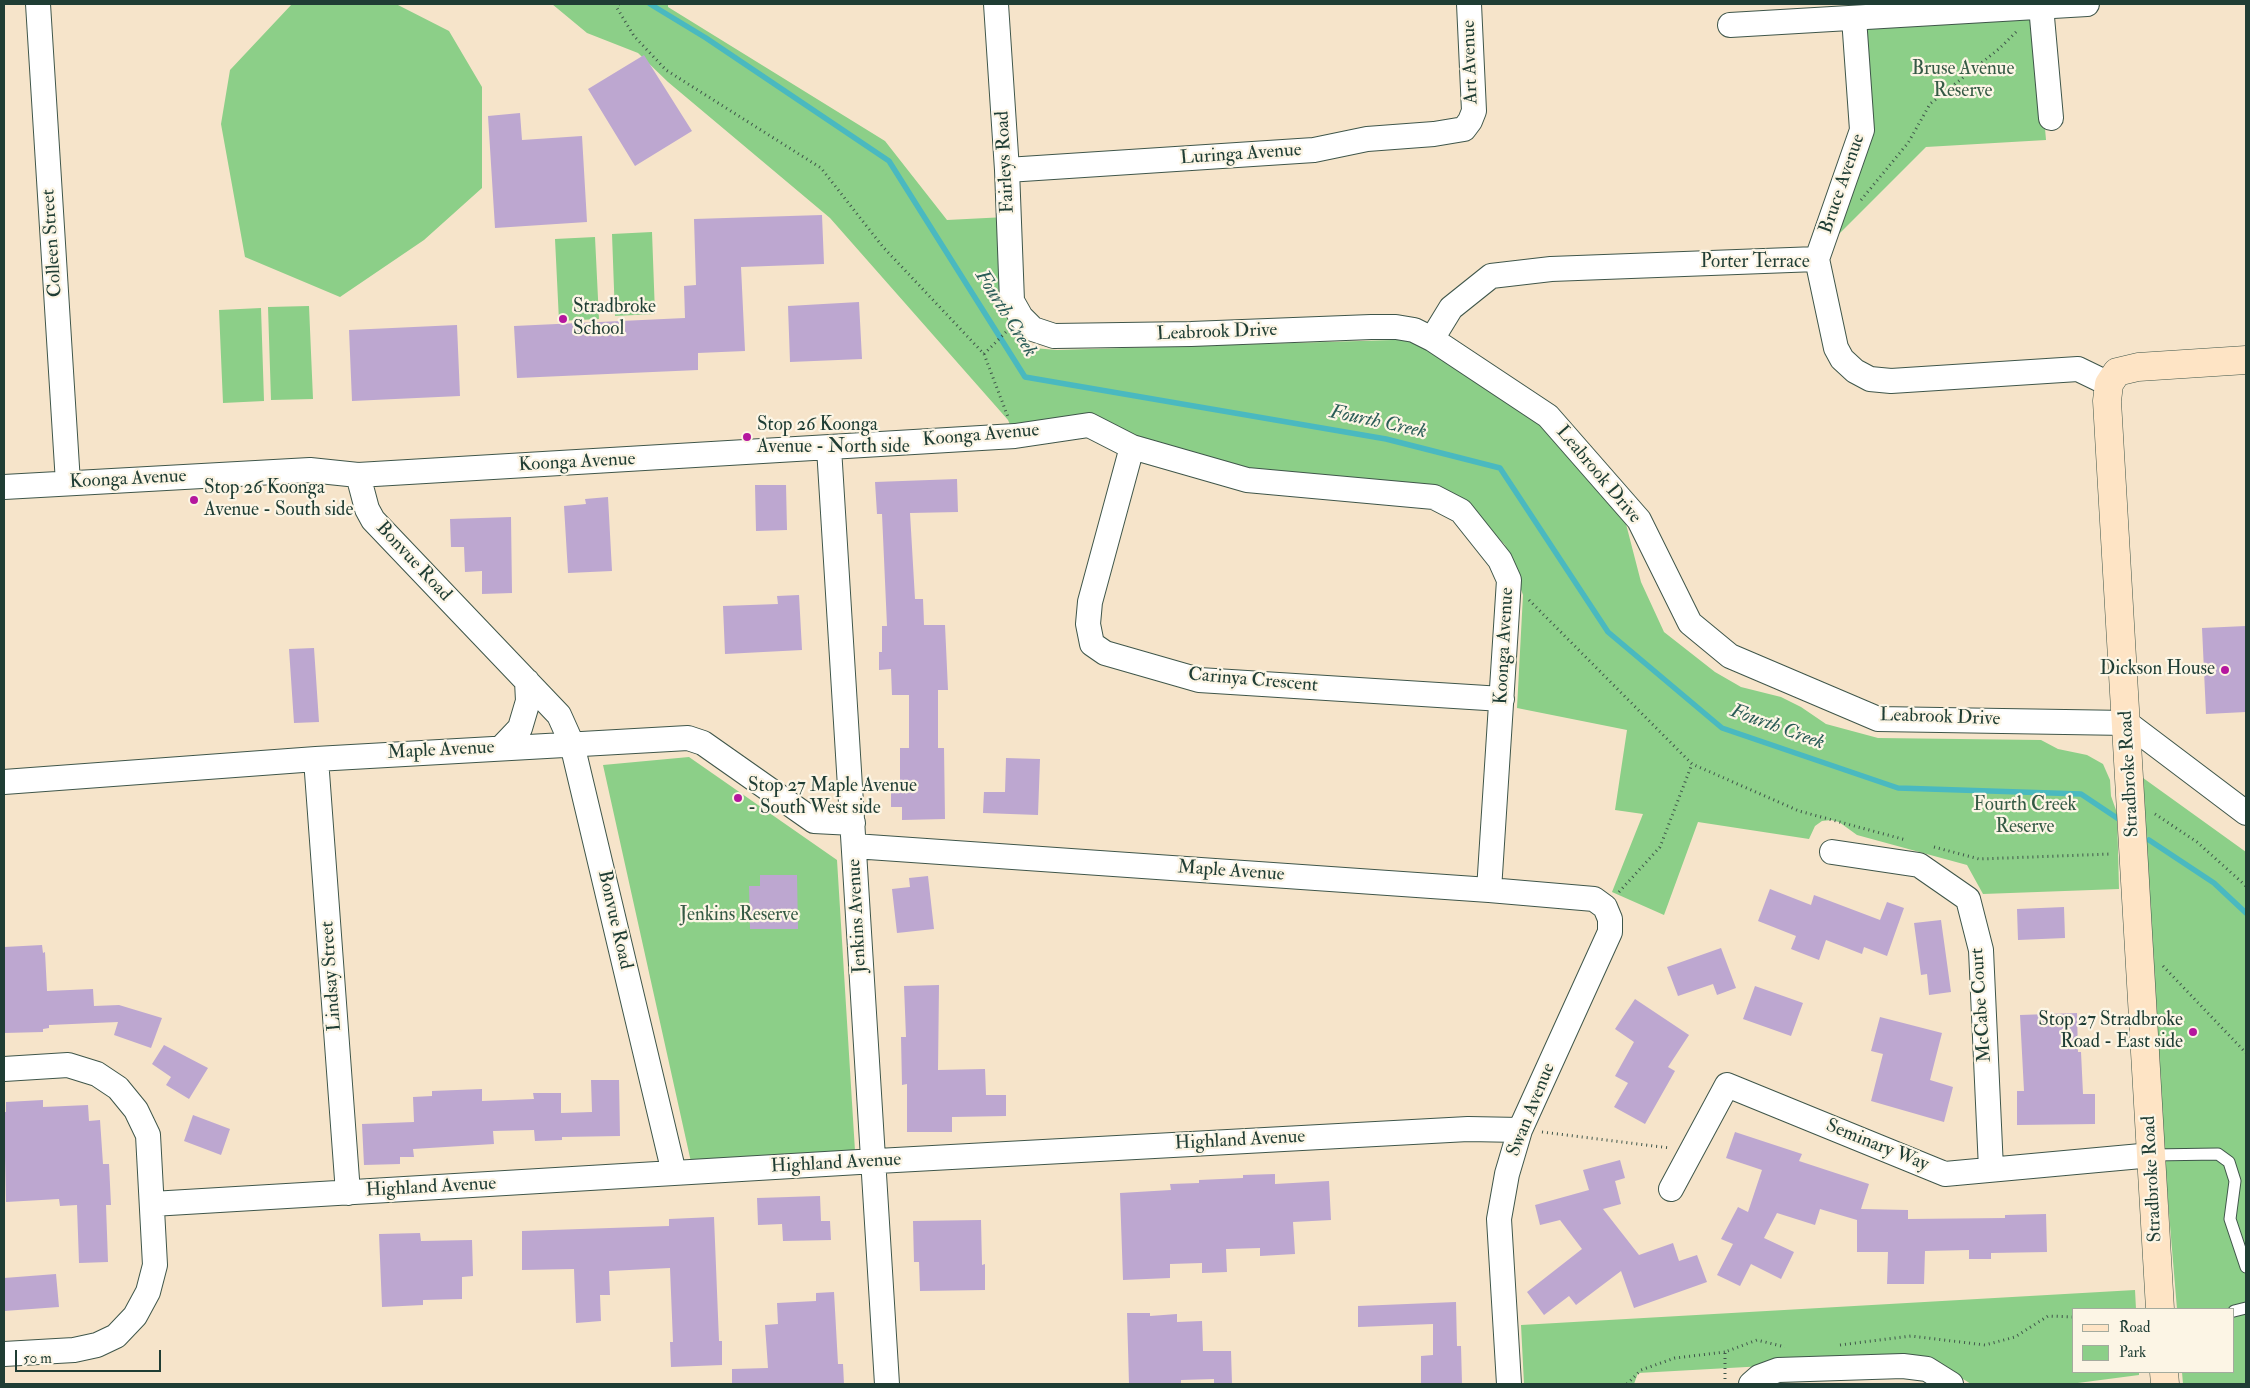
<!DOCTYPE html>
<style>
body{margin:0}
#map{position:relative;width:2250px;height:1388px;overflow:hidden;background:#f6e4ca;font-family:"IM FELL Double Pica",serif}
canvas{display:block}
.frame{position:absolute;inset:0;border:5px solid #1f3d34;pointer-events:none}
.legend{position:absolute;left:2072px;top:1308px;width:162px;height:65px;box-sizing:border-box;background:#fcf5e5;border:1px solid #a4ab9e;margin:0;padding:6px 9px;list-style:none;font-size:15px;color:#1f3d34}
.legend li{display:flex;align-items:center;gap:10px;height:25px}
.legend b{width:25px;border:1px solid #a4ab9e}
.scale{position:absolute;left:15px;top:1350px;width:146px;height:22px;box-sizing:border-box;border:2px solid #1f3d34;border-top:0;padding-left:6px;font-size:15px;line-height:18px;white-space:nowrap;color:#1f3d34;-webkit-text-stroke:4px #fcf5e5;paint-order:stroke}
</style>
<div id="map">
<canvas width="2250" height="1388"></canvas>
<div class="frame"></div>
<ul class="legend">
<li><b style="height:6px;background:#fee4c5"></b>Road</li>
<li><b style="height:14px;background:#8ccf88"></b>Park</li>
</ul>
<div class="scale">50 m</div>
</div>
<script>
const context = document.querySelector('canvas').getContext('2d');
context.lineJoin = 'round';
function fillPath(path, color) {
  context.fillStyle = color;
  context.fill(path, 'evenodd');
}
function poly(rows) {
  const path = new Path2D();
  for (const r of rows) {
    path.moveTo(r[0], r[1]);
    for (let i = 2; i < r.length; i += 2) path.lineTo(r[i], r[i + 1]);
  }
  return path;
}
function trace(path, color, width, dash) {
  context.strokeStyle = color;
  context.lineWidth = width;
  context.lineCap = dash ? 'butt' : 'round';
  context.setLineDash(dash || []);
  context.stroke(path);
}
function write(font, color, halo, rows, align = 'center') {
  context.font = font + ' "IM FELL Double Pica",serif';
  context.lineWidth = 4.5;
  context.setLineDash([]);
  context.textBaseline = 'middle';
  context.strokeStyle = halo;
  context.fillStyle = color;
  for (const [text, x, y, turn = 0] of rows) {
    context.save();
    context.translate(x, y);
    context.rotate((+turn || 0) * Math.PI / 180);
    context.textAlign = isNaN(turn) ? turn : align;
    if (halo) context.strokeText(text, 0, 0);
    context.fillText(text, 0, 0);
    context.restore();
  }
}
fillPath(poly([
 [292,4,396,4,449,31,482,87,482,188,424,240,340,297,245,257,221,124,230,70],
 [552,4,668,4,668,7,885,141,947,220,1006,217,1015,326,1019,336,1033,348,1057,350,1393,340,1408,340,1421,345,1545,420,1608,494,1626,524,1641,582,1664,632,1715,672,1741,687,1781,697,1801,707,1826,724,1878,738,2041,740,2058,749,2087,755,2103,764,2110,780,2111,796,2117,813,2119,889,1983,894,1967,865,1857,835,1839,822,1831,820,1822,821,1815,826,1809,839,1698,822,1664,915,1612,892,1643,814,1615,810,1627,730,1517,708,1523,595,1505,545,1464,501,1247,480,1087,425,1015,436,1008,420,830,218,668,82,638,53,587,33],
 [2035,13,2046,140,1926,147,1827,246,1869,129,1860,23],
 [652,232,655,314,615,316,612,234],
 [595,237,599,319,559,321,555,239],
 [309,306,313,399,271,400,268,307],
 [261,308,264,401,223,403,219,310],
 [689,757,837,860,855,1151,691,1162,603,765],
 [2132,770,2246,852,2246,1384,2183,1384,2182,1372,2234,1372,2234,1309,2177,1309],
 [2135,1290,2136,1309,2074,1309,2074,1372,2139,1372,2139,1375,2070,1384,1971,1384,1928,1357,1638,1373,1634,1384,1524,1384,1521,1325]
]), '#8ccf88');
trace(poly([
 [650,4,706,38,889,161,1025,377,1386,439,1500,468,1608,632,1722,728,1898,788,2081,794,2123,822],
 [2149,840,2214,883,2246,913]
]), '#4ab9c0', 5.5);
fillPath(poly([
 [644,55,692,131,635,166,588,89],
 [520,113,522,140,582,136,587,222,495,228,488,116],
 [822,215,824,264,741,267,745,351,698,353,698,370,517,378,514,326,685,318,684,286,696,285,694,219],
 [859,302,862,359,790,362,788,306],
 [457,325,460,396,352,401,349,330],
 [957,479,958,512,910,513,915,599,923,599,924,625,945,625,948,690,938,690,938,748,944,748,945,819,902,820,902,807,891,807,891,784,900,784,900,748,909,748,909,695,892,695,891,669,879,670,879,652,882,652,882,626,887,626,882,514,877,514,875,482],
 [755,485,786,485,787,530,756,531],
 [608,497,612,571,568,573,564,506,586,504,585,499],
 [511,517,512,593,482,594,482,571,465,572,464,547,451,547,450,519],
 [799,595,802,650,725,654,723,606,778,604,777,596],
 [2246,626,2246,712,2206,714,2202,628],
 [314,648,319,722,294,723,289,649],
 [1006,758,1040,759,1038,815,983,813,984,792,1005,792],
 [760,875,797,875,798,929,750,929,749,886,760,886],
 [928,876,934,929,897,933,892,889,910,887,909,878],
 [1770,889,1811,905,1814,895,1880,920,1887,902,1904,908,1887,956,1864,947,1862,954,1826,940,1819,960,1791,949,1796,936,1758,921],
 [2064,907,2065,938,2018,940,2017,909],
 [1941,920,1951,992,1929,995,1927,974,1921,975,1914,923],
 [42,945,43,953,45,952,47,991,93,989,94,1006,119,1005,162,1018,151,1048,114,1035,118,1022,49,1025,49,1028,43,1029,43,1032,4,1033,4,947],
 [1721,948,1736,988,1717,995,1713,984,1678,996,1667,967],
 [939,985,938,1070,985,1069,986,1095,1006,1095,1006,1116,952,1117,952,1132,907,1132,907,1084,902,1085,901,1037,906,1037,904,986],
 [1755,986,1803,1003,1791,1036,1743,1019],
 [1635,999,1689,1035,1668,1067,1675,1071,1645,1124,1614,1107,1628,1083,1615,1076,1634,1042,1615,1029],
 [2077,1013,2078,1052,2081,1052,2083,1094,2095,1094,2095,1124,2017,1125,2017,1091,2024,1091,2020,1015],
 [1880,1017,1942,1033,1930,1080,1953,1087,1944,1122,1871,1101,1883,1054,1871,1051],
 [164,1045,208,1068,189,1099,166,1085,171,1077,152,1064],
 [591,1080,619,1080,620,1136,562,1137,562,1140,535,1141,534,1130,493,1131,494,1144,413,1149,414,1157,400,1157,400,1164,364,1165,362,1124,414,1122,413,1097,432,1096,432,1091,482,1089,482,1101,534,1099,533,1093,561,1093,561,1113,592,1112],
 [43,1100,43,1107,88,1105,89,1121,100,1120,103,1164,109,1164,111,1205,106,1205,108,1262,79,1263,77,1205,60,1206,59,1199,6,1202,4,1112,6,1112,6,1102],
 [193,1115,230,1129,221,1155,184,1141],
 [1735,1132,1802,1154,1799,1161,1869,1184,1861,1209,1908,1210,1908,1219,2005,1218,2005,1215,2046,1214,2047,1252,1991,1253,1991,1259,1969,1259,1969,1250,1925,1251,1924,1284,1887,1284,1888,1252,1857,1252,1857,1220,1820,1209,1815,1225,1777,1213,1764,1238,1794,1252,1781,1279,1751,1264,1740,1286,1717,1275,1733,1244,1721,1239,1738,1207,1748,1212,1762,1170,1726,1158],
 [1620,1160,1625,1178,1615,1181,1621,1204,1603,1209,1639,1255,1673,1243,1679,1261,1697,1255,1707,1282,1634,1308,1621,1271,1576,1305,1569,1296,1544,1315,1527,1292,1582,1249,1560,1220,1540,1225,1535,1205,1589,1190,1583,1170],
 [1275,1174,1275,1184,1329,1181,1331,1220,1293,1222,1295,1254,1260,1256,1260,1248,1226,1249,1227,1272,1202,1273,1202,1263,1170,1264,1170,1278,1123,1280,1120,1193,1171,1190,1170,1184,1199,1183,1199,1180,1243,1178,1243,1175],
 [820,1196,821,1221,830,1221,831,1240,783,1241,782,1224,758,1225,757,1198],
 [714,1217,719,1341,722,1341,722,1365,671,1367,670,1342,673,1342,670,1268,609,1271,610,1295,600,1295,601,1321,576,1323,574,1269,522,1270,522,1231,669,1226,669,1219],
 [981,1220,982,1265,985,1264,985,1290,920,1291,919,1262,914,1262,913,1221],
 [420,1233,421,1241,472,1240,473,1276,462,1277,462,1299,423,1300,423,1305,382,1307,379,1234],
 [56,1274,59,1307,4,1311,4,1278],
 [834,1292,838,1364,843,1364,844,1384,732,1384,732,1369,768,1368,765,1325,778,1324,777,1303,816,1301,816,1293],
 [1456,1302,1457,1346,1461,1346,1462,1384,1421,1384,1421,1356,1433,1355,1433,1324,1358,1327,1358,1306],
 [1127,1313,1150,1313,1150,1316,1177,1314,1177,1322,1202,1321,1203,1351,1231,1351,1232,1384,1214,1384,1214,1379,1181,1380,1181,1384,1129,1384]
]), '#bda7d0');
const lane = poly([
 [2152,1155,2218,1154,2229,1162,2235,1181,2230,1219,2246,1267],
 [2234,1311,2246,1308]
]);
const street = poly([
 [38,4,68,483],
 [996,4,1007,170,1012,301,1021,317,1033,329,1054,336,1191,334,1371,327,1396,327,1414,330,1432,339,1548,416,1639,520,1690,623,1730,656,1878,719,2127,723,2246,813],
 [2041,6,2051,118],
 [1730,25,2087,4],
 [1007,170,1314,150,1367,139,1434,134,1464,129,1470,121,1474,111,1469,4],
 [1817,259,1862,130,1854,18],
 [1432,339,1451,308,1491,276,1551,269,1817,259,1836,348,1842,359,1855,371,1870,379,1891,381,2078,369,2109,384],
 [1132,447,1090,602,1088,624,1092,644,1105,653,1199,680,1502,699],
 [829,448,887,1384],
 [358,475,367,509,373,520,559,715,572,744,674,1173],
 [4,487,310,470,358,475,1015,436,1089,425,1132,447,1247,480,1434,497,1461,511,1500,560,1509,580,1489,890],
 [501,748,520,728,528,701,527,681],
 [316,759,348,1193],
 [4,782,316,759,688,738,703,743,814,821,853,823],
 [854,846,1489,890,1594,899,1605,907,1610,919,1610,932,1520,1130,1507,1174,1499,1219,1509,1384],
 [1832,852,1919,865,1968,899,1981,950,1991,1169],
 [4,1069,68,1065,97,1074,118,1088,136,1110,148,1135,155,1265,148,1292,135,1316,116,1336,97,1345,74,1350,4,1354],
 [1671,1189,1727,1085,1945,1174,2152,1155],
 [152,1204,859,1162,1468,1129,1520,1130],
 [1751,1384,1759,1377,1778,1370,1903,1366,1927,1369,1951,1384]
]);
const secondary = poly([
 [2160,1309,2107,401,2109,384,2117,372,2138,367,2246,360],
 [2164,1372,2165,1384]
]);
trace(lane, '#3f564a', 13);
trace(street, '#3f564a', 26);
trace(secondary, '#3f564a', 29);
trace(poly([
 [619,4,617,8,634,36,666,70,821,168,883,247,984,354,1008,417],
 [1861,200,1908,143,1930,104,2000,48,2018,30],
 [984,354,1006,332],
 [1529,600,1692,764,1799,811,1906,840],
 [2155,814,2197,842,2246,886],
 [1934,847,1979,859,2111,854],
 [1619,892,1660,847,1692,764],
 [2163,966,2246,1053],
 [1542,1132,1670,1148],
 [1840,1345,1911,1336,1985,1345,2015,1337,2048,1316,2074,1317],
 [1627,1384,1641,1370,1675,1358,1725,1352],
 [1725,1384,1725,1352,1757,1340,1785,1347]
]), '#3f564a', 3, [1, 4]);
trace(lane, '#fff', 11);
trace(street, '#fff', 24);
trace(secondary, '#fee4c5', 28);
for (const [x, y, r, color] of [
 [563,319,5,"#b5179e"],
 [747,437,5,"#b5179e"],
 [194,500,5,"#b5179e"],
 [2225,670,5,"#b5179e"],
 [738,798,5,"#b5179e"],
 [2193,1032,5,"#b5179e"]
]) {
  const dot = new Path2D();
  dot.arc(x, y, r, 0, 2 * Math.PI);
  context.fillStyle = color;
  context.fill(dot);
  trace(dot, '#fcf5e5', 2);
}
write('19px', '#1f3d34', '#fcf5e5', [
 ["Art Avenue",1471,62,-92],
 ["Luringa Avenue",1241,155,-4],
 ["Fairleys Road",1006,162,-93],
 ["Bruce Avenue",1843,184,-71],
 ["Colleen Street",53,243,-94],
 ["Porter Terrace",1755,263],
 ["Leabrook Drive",1217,333,-2],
 ["Koonga Avenue",981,436,-5],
 ["Koonga Avenue",577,463,-3],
 ["Leabrook Drive",1598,475,50],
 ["Koonga Avenue",128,480,-3],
 ["Bonvue Road",413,562,47],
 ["Koonga Avenue",1505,646,-87],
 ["Carinya Crescent",1253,681,5],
 ["Leabrook Drive",1940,718,2],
 ["Maple Avenue",441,751,-3],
 ["Stradbroke Road",2130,774,-93],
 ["Maple Avenue",1231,872,4],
 ["Jenkins Avenue",858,916,-93],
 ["Bonvue Road",614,920,77],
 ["Lindsay Street",332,976,-94],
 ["McCabe Court",1982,1005,-94],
 ["Swan Avenue",1532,1110,-68],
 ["Highland Avenue",1240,1141,-3],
 ["Seminary Way",1877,1146,22],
 ["Highland Avenue",836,1164,-3],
 ["Stradbroke Road",2153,1179,-93],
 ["Highland Avenue",431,1188,-3]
]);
write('19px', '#355a45', '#fcf5e5', [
 ["Bruse Avenue",1963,70],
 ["Reserve",1963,92],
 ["Fourth Creek",2025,806],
 ["Reserve",2025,828],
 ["Jenkins Reserve",739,916]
]);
write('19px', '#1f3d34', '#fcf5e5', [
 ["Stradbroke",573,308],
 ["School",573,330],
 ["Stop 26 Koonga",757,426],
 ["Avenue - North side",757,448],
 ["Stop 26 Koonga",204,489],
 ["Avenue - South side",204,511],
 ["Dickson House",2215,670,"right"],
 ["Stop 27 Maple Avenue",748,787],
 ["- South West side",748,809],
 ["Stop 27 Stradbroke",2183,1021,"right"],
 ["Road - East side",2183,1043,"right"]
], 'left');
write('italic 20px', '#2a5c57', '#fcf5e5', [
 ["Fourth Creek",1005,314,58],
 ["Fourth Creek",1378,423,12],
 ["Fourth Creek",1777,728,20]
]);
</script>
